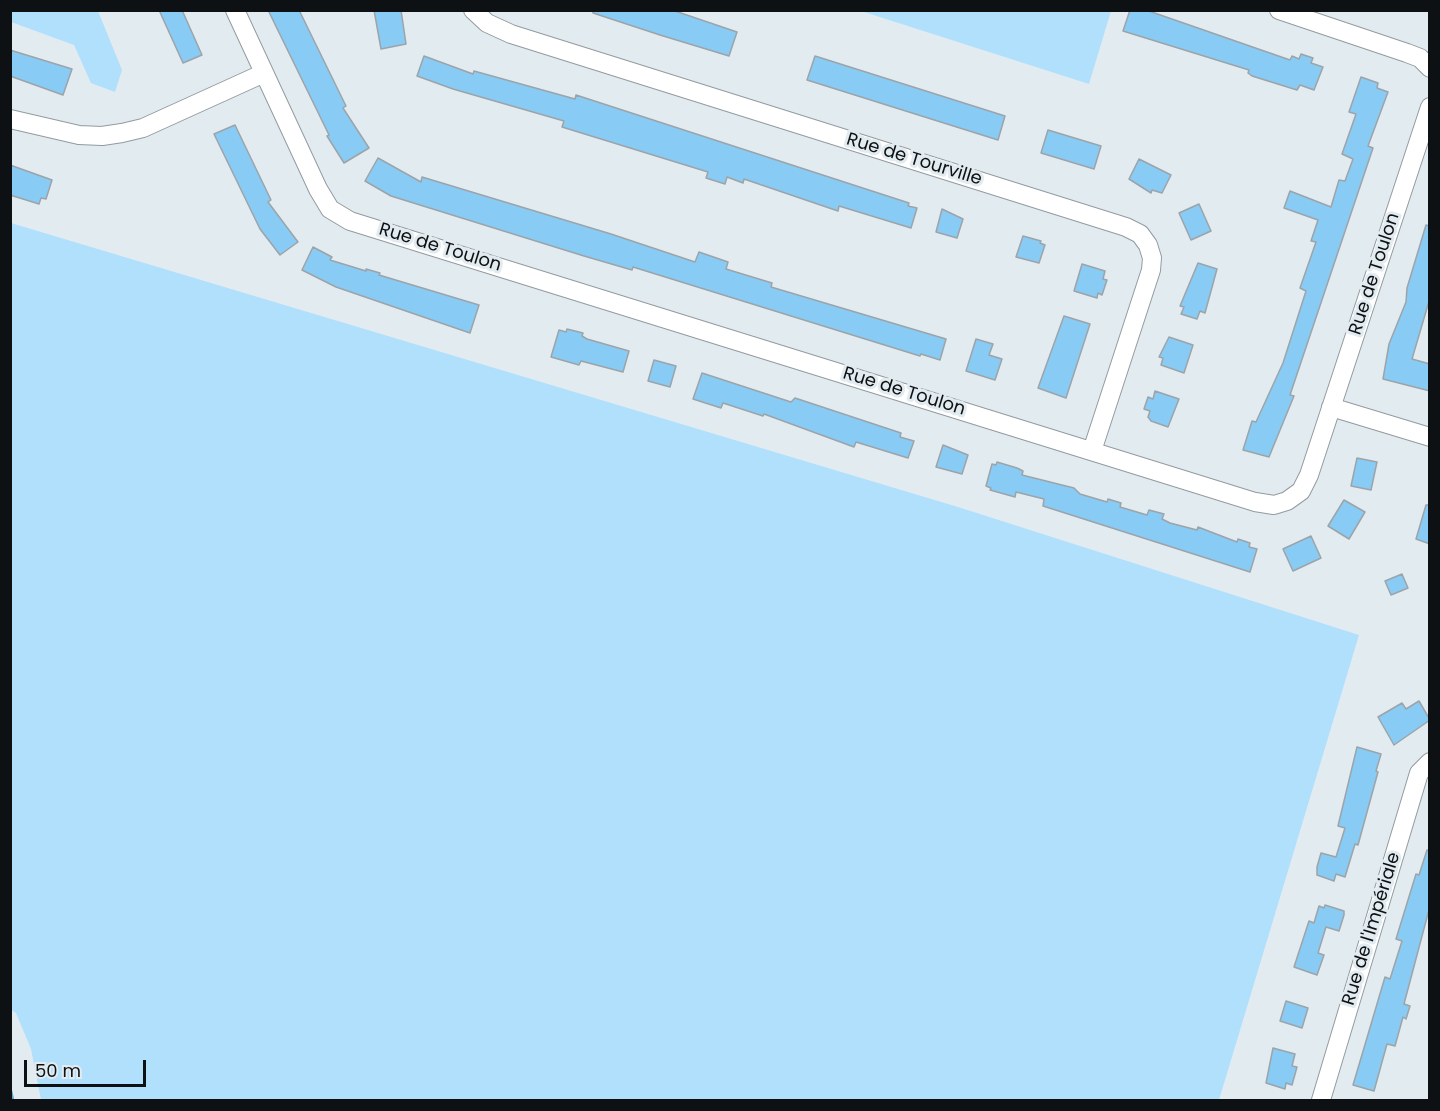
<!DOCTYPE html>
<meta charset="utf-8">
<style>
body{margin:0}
#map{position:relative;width:1440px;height:1111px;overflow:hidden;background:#e2ebf0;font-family:Poppins,sans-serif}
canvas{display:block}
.frame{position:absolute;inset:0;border:12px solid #0e1113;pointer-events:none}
.scale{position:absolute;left:24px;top:1060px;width:122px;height:27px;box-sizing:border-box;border:3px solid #0e1113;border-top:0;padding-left:8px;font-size:18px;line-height:21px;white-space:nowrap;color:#0e1113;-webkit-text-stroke:4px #e2ebf0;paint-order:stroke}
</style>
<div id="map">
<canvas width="1440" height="1111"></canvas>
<div class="frame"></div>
<div class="scale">50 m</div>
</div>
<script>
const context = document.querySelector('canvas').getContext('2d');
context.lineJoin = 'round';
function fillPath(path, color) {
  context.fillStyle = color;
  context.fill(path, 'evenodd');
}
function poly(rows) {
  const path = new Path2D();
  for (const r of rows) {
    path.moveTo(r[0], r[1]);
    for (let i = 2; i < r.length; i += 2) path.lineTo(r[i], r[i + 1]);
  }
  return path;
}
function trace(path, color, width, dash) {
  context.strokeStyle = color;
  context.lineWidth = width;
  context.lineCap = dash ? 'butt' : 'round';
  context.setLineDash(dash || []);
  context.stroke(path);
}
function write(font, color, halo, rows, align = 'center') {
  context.font = font + ' Poppins,sans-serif';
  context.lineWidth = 6;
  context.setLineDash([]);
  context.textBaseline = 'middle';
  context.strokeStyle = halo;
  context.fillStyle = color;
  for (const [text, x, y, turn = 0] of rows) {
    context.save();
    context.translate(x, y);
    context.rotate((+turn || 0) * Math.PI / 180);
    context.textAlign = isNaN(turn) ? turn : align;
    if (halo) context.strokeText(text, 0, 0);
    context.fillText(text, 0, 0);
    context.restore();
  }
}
fillPath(poly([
 [10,11,98,11,122,70,115,92,91,83,74,45,11,22],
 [861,11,1111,11,1089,84],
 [11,223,958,507,1359,635,1219,1100,41,1100,31,1049,16,1013,10,1009]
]), '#b1e0fd');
trace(poly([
 [10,1091,12,1100]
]), '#60a2c9', 4.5);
const building = poly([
 [159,10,182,10,202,55,183,63,159,10],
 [268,10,299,10,346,106,343,108,369,148,344,163,327,136,329,135,268,10],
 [374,10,401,10,406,44,381,49,374,10],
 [593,10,672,10,737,32,729,56,660,35,593,13,593,10],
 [1130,10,1146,10,1290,60,1292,56,1299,59,1301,54,1313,58,1311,63,1323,67,1314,90,1300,85,1297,90,1252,76,1248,73,1249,70,1123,31,1130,10],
 [10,50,72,69,63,95,10,76,10,50],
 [424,56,473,74,474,71,575,99,576,95,909,203,908,206,917,208,911,228,839,206,838,211,744,179,743,183,727,177,725,184,706,178,708,172,562,127,564,121,453,89,417,76,424,56],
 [815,56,1005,116,998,140,807,80,815,56],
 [1361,77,1378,83,1377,88,1388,92,1368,146,1373,148,1290,395,1294,396,1269,457,1243,450,1252,421,1256,422,1283,363,1306,291,1300,288,1316,242,1311,241,1318,220,1284,208,1290,191,1331,207,1339,180,1345,181,1353,159,1342,154,1356,114,1349,112,1361,77],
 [235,125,271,200,268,202,298,242,280,255,260,229,214,134,235,125],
 [1048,130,1101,146,1094,169,1041,153,1048,130],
 [378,158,421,182,422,177,611,234,695,262,699,252,728,262,726,269,772,283,771,287,946,339,940,360,921,354,920,356,633,267,632,270,584,256,391,196,365,181,378,158],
 [1139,159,1171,175,1162,193,1152,190,1151,193,1129,179,1139,159],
 [10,165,52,180,46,199,41,198,39,204,10,195,10,165],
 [1199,204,1211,231,1191,240,1179,213,1199,204],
 [942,209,963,219,957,238,936,232,942,209],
 [1426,225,1430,226,1430,298,1412,359,1430,364,1430,391,1383,379,1389,344,1406,302,1407,288,1426,225],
 [1023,236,1041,241,1040,243,1045,245,1039,263,1016,257,1023,236],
 [313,247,332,257,330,260,366,271,366,269,380,273,379,275,479,305,470,333,336,287,302,270,313,247],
 [1198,263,1217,269,1205,313,1200,311,1197,319,1181,314,1184,307,1180,306,1198,263],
 [1082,264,1105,271,1103,279,1107,280,1102,295,1098,293,1097,298,1074,291,1082,264],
 [1064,316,1090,324,1066,398,1038,388,1064,316],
 [567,329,583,333,582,336,587,339,629,351,623,372,581,361,579,365,551,357,559,330,566,332,567,329],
 [1169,337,1193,345,1184,373,1161,365,1163,358,1159,357,1169,337],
 [976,339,993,344,989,355,1002,359,995,380,966,371,976,339],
 [654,360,676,366,670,387,648,381,654,360],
 [702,373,791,402,795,398,901,433,900,437,914,441,908,458,856,442,854,447,764,414,763,416,723,403,721,408,693,399,702,373],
 [1155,391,1179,399,1168,427,1151,421,1148,417,1150,411,1144,409,1148,397,1153,399,1155,391],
 [943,445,968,455,962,474,936,467,943,445],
 [1357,458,1377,462,1371,490,1351,486,1357,458],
 [997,462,1017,468,1023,471,1022,475,1074,488,1080,494,1107,502,1108,499,1121,503,1120,507,1147,515,1149,510,1164,514,1162,519,1170,523,1197,530,1198,527,1237,542,1238,539,1250,543,1249,547,1257,549,1250,572,1043,506,1044,499,1016,492,1015,497,990,490,991,488,986,486,992,464,996,465,997,462],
 [1344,500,1365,512,1349,539,1328,526,1344,500],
 [1426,505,1430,505,1430,544,1416,539,1426,505],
 [1311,536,1321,558,1293,571,1283,549,1311,536],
 [1402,574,1408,588,1391,595,1385,581,1402,574],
 [1419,701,1430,720,1394,745,1378,717,1402,703,1406,709,1419,701],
 [1357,747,1381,754,1376,771,1378,772,1358,845,1355,844,1345,877,1336,874,1334,881,1317,875,1317,867,1321,853,1336,857,1345,828,1338,826,1357,747],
 [1427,850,1430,851,1430,906,1404,1004,1410,1006,1406,1019,1403,1017,1395,1046,1387,1044,1374,1091,1353,1085,1385,977,1390,979,1402,941,1396,939,1416,874,1419,875,1427,850],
 [1325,905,1344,911,1344,915,1339,931,1326,927,1318,953,1324,955,1317,975,1294,967,1309,921,1314,923,1319,906,1324,908,1325,905],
 [1286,1001,1308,1008,1302,1028,1280,1021,1286,1001],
 [1273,1048,1295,1054,1292,1066,1297,1067,1292,1085,1286,1083,1285,1089,1266,1083,1273,1048]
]);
fillPath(building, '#88cbf4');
trace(building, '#9ca4a9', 1.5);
const street = poly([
 [235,10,318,189,330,209,350,221,1255,502,1274,505,1287,501,1301,491,1309,475,1430,107],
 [473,10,487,23,511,34,1126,227,1140,234,1148,245,1152,258,1151,270,1092,451],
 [1279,10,1407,53,1420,58,1430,68],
 [10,119,79,135,102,136,122,133,143,128,262,74],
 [1331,407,1430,437],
 [1321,1100,1419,773,1430,762]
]);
trace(street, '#939ba0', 20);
trace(street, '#fff', 18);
write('18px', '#0e1113', '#e2ebf0', [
 ["Rue de Tourville",914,160,17],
 ["Rue de Toulon",440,248,17],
 ["Rue de Toulon",1375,274,-72],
 ["Rue de Toulon",904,392,17],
 ["Rue de l'Impériale",1372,929,-73]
]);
</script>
